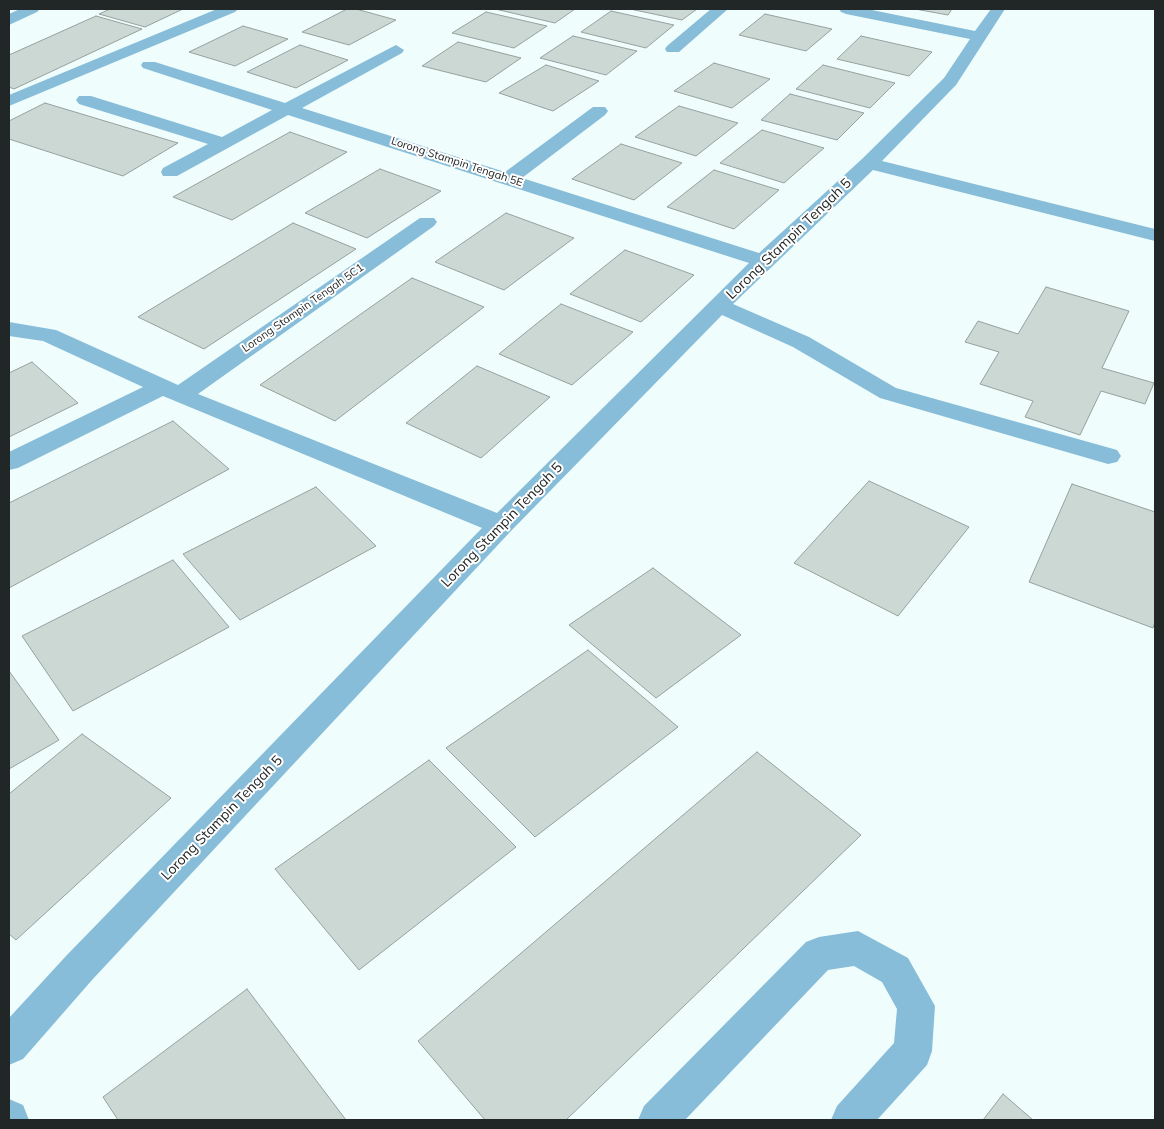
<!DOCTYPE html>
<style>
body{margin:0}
#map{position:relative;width:1164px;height:1129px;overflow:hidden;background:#f0fdfd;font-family:Mulish,sans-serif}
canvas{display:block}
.frame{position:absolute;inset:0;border:10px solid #212626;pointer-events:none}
</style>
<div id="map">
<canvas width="1164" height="1129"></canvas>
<div class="frame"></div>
</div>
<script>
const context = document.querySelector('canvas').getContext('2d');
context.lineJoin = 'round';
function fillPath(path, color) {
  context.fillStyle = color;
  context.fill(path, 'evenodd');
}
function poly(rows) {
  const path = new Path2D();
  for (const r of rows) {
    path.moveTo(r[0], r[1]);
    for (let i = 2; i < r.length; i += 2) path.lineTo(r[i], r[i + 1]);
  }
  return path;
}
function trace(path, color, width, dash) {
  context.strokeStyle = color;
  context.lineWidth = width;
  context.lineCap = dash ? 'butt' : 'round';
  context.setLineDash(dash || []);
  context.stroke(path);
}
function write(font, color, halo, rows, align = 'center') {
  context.font = font + ' Mulish,sans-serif';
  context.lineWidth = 4;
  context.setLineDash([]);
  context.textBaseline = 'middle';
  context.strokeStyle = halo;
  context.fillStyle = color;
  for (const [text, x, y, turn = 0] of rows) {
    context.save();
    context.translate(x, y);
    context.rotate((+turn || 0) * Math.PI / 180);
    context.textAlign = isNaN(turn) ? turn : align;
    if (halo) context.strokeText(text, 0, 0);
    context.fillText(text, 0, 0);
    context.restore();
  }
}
const building = poly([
 [110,9,183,9,145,27,99,14,110,9],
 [347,9,356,9,396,20,349,45,302,32,347,9],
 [495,9,575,9,555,23,495,9],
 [630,9,697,9,682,20,630,9],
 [915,9,952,9,948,15,915,9],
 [611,11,674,25,646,48,581,32,611,11],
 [486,12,547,26,514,48,452,33,486,12],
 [765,14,832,29,806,51,739,35,765,14],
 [96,16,142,29,14,89,9,87,9,55,96,16],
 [243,26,288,39,235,66,189,52,243,26],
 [573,36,637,51,606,75,540,58,573,36],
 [861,36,932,52,909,76,837,59,861,36],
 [458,42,521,58,486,82,422,66,458,42],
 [300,45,348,60,296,88,247,72,300,45],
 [714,63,770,79,732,108,674,91,714,63],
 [546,65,599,81,553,111,499,93,546,65],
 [823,65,895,83,870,108,796,89,823,65],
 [790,94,864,113,837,140,761,120,790,94],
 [45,103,178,143,123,176,9,139,9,121,45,103],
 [679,106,738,123,696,156,635,137,679,106],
 [762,130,824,148,784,183,720,163,762,130],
 [290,132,347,152,232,220,173,197,290,132],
 [621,144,682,163,634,200,572,179,621,144],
 [380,169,441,191,367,238,305,213,380,169],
 [714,170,779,190,734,229,667,207,714,170],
 [506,213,574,238,504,290,435,262,506,213],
 [293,223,356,249,204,349,138,317,293,223],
 [625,250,694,275,641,322,570,294,625,250],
 [412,278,484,307,335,421,260,385,412,278],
 [1046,287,1129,311,1102,368,1154,383,1145,404,1101,391,1080,435,1025,417,1033,401,980,384,999,352,965,342,978,321,1018,334,1046,287],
 [561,304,633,332,572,385,499,354,561,304],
 [32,362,78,403,9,437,9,373,32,362],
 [477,366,550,397,481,458,406,423,477,366],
 [173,421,229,469,9,588,9,503,173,421],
 [869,481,969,527,898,616,794,563,869,481],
 [1072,484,1155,512,1155,622,1153,628,1029,582,1072,484],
 [316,487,376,546,240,620,183,554,316,487],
 [173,560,229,627,73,711,22,636,173,560],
 [653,568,741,635,656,698,569,625,653,568],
 [588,650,678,727,535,837,446,748,588,650],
 [9,671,59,740,9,769,9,671],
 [82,734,171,798,16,940,9,934,9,794,82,734],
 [757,752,861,835,566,1120,485,1120,418,1041,757,752],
 [429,760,516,847,359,970,275,869,429,760],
 [247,989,346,1120,118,1120,103,1097,247,989],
 [1003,1094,1033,1120,983,1120,1003,1094]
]);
fillPath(building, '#ccd8d4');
trace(building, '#96a19d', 1);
fillPath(poly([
 [20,9,40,9,37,12,9,25,9,14,20,9],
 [217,9,238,9,235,12,9,106,9,95,217,9],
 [711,9,728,9,679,52,667,52,665,49,667,46,711,9],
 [839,9,867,9,975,31,991,9,1005,9,956,85,882,161,1155,229,1155,241,873,170,733,304,809,337,896,388,1117,450,1121,456,1117,462,1108,464,880,398,793,347,722,315,510,532,92,980,23,1059,9,1065,9,1018,66,956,482,528,163,396,18,468,9,470,9,452,143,387,43,341,9,336,9,322,56,330,178,385,420,218,434,218,437,222,434,226,198,394,497,513,749,263,288,115,177,176,163,176,161,172,163,168,208,144,79,104,76,100,79,96,91,96,222,137,272,110,143,68,141,65,143,62,155,62,285,103,396,45,404,50,402,53,302,108,505,172,593,107,605,107,608,111,605,115,522,178,759,253,862,159,944,78,970,39,846,14,841,12,839,9],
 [858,931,908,958,935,1006,932,1051,927,1065,877,1120,831,1120,837,1106,894,1043,897,1009,882,982,854,966,828,970,685,1120,638,1120,644,1106,806,942,819,937,858,931],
 [9,1099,23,1105,29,1120,9,1120,9,1099]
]), '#87bdd8');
write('11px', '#212626', '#fff', [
 ["Lorong Stampin Tengah 5E",457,162,18],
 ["Lorong Stampin Tengah 5C1",303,308,-35]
]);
write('14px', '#212626', '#fff', [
 ["Lorong Stampin Tengah 5",789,239,-44],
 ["Lorong Stampin Tengah 5",502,525,-46],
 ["Lorong Stampin Tengah 5",222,818,-46]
]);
</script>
